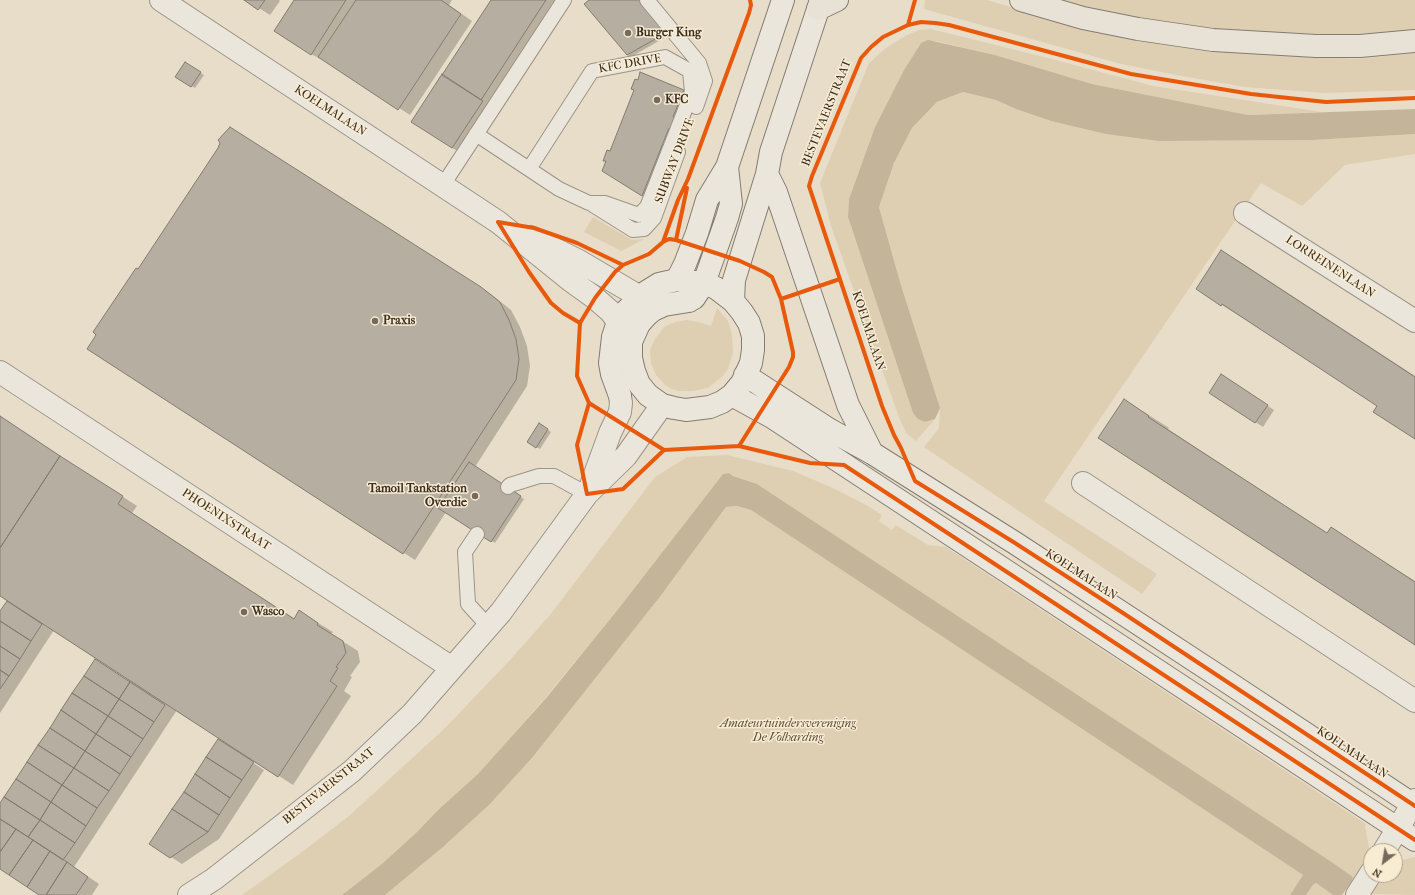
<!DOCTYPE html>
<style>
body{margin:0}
#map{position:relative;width:1415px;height:895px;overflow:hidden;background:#e8ddc8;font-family:"IM FELL French Canon",serif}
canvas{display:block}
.north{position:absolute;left:1363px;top:843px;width:40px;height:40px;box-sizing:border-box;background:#f8ecd3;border:1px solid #aca08c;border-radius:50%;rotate:211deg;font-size:11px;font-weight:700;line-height:16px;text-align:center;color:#392e21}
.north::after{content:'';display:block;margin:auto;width:14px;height:18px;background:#766b5b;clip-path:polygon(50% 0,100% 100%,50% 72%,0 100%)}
</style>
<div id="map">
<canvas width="1415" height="895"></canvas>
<div class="north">N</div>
</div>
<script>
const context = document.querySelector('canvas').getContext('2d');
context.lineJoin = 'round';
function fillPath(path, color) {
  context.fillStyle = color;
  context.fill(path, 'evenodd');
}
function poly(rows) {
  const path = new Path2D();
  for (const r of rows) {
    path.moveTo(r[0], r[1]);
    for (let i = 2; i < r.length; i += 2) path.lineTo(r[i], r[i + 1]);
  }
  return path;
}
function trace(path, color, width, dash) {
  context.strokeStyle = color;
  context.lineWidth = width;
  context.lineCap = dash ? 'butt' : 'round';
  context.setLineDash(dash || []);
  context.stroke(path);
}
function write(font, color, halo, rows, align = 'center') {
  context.font = font + ' "IM FELL French Canon",serif';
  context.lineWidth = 3;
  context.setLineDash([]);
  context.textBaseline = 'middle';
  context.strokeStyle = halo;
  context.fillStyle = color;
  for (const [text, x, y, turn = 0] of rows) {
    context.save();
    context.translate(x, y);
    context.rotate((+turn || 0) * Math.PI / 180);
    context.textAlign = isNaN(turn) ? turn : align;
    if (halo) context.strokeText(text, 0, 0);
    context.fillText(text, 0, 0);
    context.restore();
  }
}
fillPath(poly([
 [925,0,987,0,1084,29,1215,51,1357,59,1415,53,1415,90,1324,93,1245,87,1176,75,1121,64,924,9],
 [1042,0,1415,0,1415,33,1336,38,1225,34],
 [931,29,1048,58,1153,86,1322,112,1248,115,1092,84,995,55,935,41,921,43,904,70,875,127,849,199,848,217,913,413,925,422,935,419,916,441,907,434,900,420,831,226,820,183,869,63,886,48,905,36,919,30],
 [963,92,996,100,1016,109,1051,121,1159,141,1313,140,1415,134,1415,154,1345,165,1302,206,1261,183,1044,501,1157,574,1142,594,924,447,939,428,940,408,900,282,879,207,894,163,912,128,937,102],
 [593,217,632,240,644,239,621,251,584,232],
 [717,308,728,321,732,334,733,353,728,369,723,376,708,388,693,391,679,391,672,389,665,385,656,375,651,363,650,350,655,339,664,327,675,322,687,320,698,322,711,326],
 [727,455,793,471,833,488,868,506,882,515,879,521,892,530,896,525,928,545,946,547,1366,824,1365,826,1370,853,1352,881,1353,877,757,484,733,476,729,473,723,474,619,608,546,697,478,775,438,810,418,831,383,863,342,895,242,895,298,855,349,816,444,729,510,660,550,615,655,477,687,457],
 [737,506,751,510,1303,875,1290,895,385,895,443,847,490,804,532,758,659,598,726,507],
 [1415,857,1415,895,1371,894,1385,875,1395,875,1395,862],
 [1316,883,1333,895,1306,895,1313,885]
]), '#decfb3');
fillPath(poly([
 [928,40,995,55,1092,84,1248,115,1415,109,1415,134,1313,140,1159,141,1106,134,1051,121,1016,109,996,100,963,92,937,102,912,128,894,163,879,207,900,282,940,408,935,419,925,422,918,419,913,413,848,217,849,199,875,127,904,70,921,43],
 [729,473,733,476,757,484,1333,863,1353,877,1352,881,1342,895,1333,895,1316,883,1313,885,1306,895,1290,895,1303,875,751,510,737,506,726,507,659,598,532,758,490,804,443,847,385,895,342,895,383,863,418,831,438,810,478,774,547,697,619,608,723,474]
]), '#c4b59a');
fillPath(poly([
 [246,0,279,0,280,1,270,15],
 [295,0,452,0,449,5,472,21,410,115,326,61,326,62,311,54],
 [491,0,562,0,463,154,452,148],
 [591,0,640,0,669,35,631,57,627,55],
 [186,63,204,75,195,88,177,77],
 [683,91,694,97,654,202,603,170,610,152],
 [242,135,492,295,511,310,520,327,527,346,530,366,527,386,475,467,524,499,495,543,446,512,415,560,88,349,138,270],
 [1222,251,1242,263,1415,376,1415,438,1379,405,1197,289],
 [1229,380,1274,410,1263,427,1210,393],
 [1124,400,1144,412,1169,428,1168,429,1328,534,1332,529,1415,581,1415,644],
 [0,417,137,506,132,513,295,619,300,612,333,632,331,634,358,651,360,662,350,676,352,677,344,691,351,696,293,785,177,710,74,867,99,884,92,895,41,895,0,868,0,805,106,667,127,680,128,678,54,630,0,713,0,613,17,608,18,607,0,595],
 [539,424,551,432,540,449,528,442],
 [229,747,264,770,219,839,182,864,171,857]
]), '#0003');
const building = poly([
 [244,0,265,0,258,10,244,0],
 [294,0,346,0,311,55,274,31,294,0],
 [356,0,441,0,461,14,398,110,318,57,356,0],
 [491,0,546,0,481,100,442,75,491,0],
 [589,0,639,0,666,33,627,55,584,4,589,0],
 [185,62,201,72,191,87,175,77,185,62],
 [640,72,684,90,673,117,675,118,671,129,669,128,642,196,602,171,606,161,603,161,607,150,610,151,634,90,631,89,635,79,638,80,640,72],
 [442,74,483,101,452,148,411,122,442,74],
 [230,127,481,287,500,302,509,320,516,339,519,359,516,380,403,554,87,349,96,335,93,332,136,268,138,269,218,148,220,143,218,140,230,127],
 [1221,250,1415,377,1415,439,1373,412,1377,406,1222,304,1221,306,1196,289,1221,250],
 [1221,374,1268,405,1255,423,1209,393,1221,374],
 [1124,399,1149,416,1148,417,1327,533,1331,527,1415,582,1415,645,1098,438,1124,399],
 [0,416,60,456,0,548,0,416],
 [539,423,548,429,536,448,527,442,539,423],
 [60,456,123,496,118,504,294,619,299,610,318,623,317,625,343,641,346,653,336,667,338,668,330,681,337,686,278,777,0,596,0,548,60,456],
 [469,462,521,496,491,542,438,508,469,462],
 [7,601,42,624,31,641,0,621,0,611,7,601],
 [0,621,31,641,20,659,0,646,0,621],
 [0,646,20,659,9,676,0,670,0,646],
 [95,659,130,682,119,699,84,676,95,659],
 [0,670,9,676,0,689,0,670],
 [84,676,119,699,108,716,72,693,84,676],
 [130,682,165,705,154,722,119,699,130,682],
 [72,693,108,716,96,734,61,710,72,693],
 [119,699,154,722,143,739,108,716,119,699],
 [61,710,96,734,85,751,50,728,61,710],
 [108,716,143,739,131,757,96,734,108,716],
 [50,728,85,751,74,768,38,745,50,728],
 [96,734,131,757,120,774,85,751,96,734],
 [218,739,254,762,242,780,206,757,218,739],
 [38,745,74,768,62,785,27,762,38,745],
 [85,751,120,774,109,791,74,768,85,751],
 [206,757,242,780,230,798,195,774,206,757],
 [27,762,62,785,51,802,16,779,27,762],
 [74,768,109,791,97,808,62,785,74,768],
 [195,774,230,798,219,815,184,792,195,774],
 [16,779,51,802,40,820,4,797,16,779],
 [62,785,97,808,86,826,51,802,62,785],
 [184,792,219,815,208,832,172,809,184,792],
 [4,797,40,820,28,837,0,819,0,803,4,797],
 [51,802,86,826,75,843,40,820,51,802],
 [172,809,208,832,170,858,149,844,172,809],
 [0,819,16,829,0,852,0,819],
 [40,820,75,843,63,860,28,837,40,820],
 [16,829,33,840,9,875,0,869,0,852,16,829],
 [33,840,50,851,27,887,9,875,33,840],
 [50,851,67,862,46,895,39,895,27,887,50,851],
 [67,862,88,877,76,895,46,895,67,862]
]);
fillPath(building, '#b6aea0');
trace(building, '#837c71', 1);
const lane = poly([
 [647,0,699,63,705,81,696,107],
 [476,134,559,189,589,203,605,203,639,215,647,207,692,92,690,71,665,57,592,71,529,169],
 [443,185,564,0],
 [593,205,633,230,644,229,654,218,678,152],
 [508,487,510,485,539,476,554,476,587,494],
 [477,534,465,552,468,604,488,626]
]);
const street = poly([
 [161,0,498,222,570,280,595,298,611,312,618,322],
 [1245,213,1415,321],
 [530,237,579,261,640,297],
 [0,372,452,668],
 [1083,483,1415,701],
 [590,488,610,433,620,412,621,403,620,396],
 [1384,851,1415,800],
 [189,895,214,879,352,771,412,714,501,612,587,494,626,456,662,405],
 [1357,895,1371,873]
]);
const secondary = poly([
 [767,174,776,192,848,405,872,453],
 [677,280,685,264,697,233,707,200,727,167,783,0],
 [733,301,734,280,767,174,771,152,821,0],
 [745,375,830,430,872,453,1015,543,1226,681,1415,806],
 [732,395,772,417,1415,840],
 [620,396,612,374,610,363,613,337,618,322,626,311,646,292,659,284,677,280,704,283,716,288,733,301,742,312,749,323,753,336,753,350,751,363,742,383,732,395,722,402,710,407,686,410,674,408,662,405,648,395,639,384,634,371,631,358,631,342,639,324,647,315,653,310,664,305,689,301,694,298,704,283,727,218,731,204,727,167]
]);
const highway = poly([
 [1021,0,1083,18,1138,29,1213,40,1316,46,1360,46,1415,41],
 [818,9,837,0]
]);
trace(lane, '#9c9487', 16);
trace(street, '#9c9487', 24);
trace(secondary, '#837c71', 24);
trace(highway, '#837c71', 24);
trace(lane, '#ebe6dc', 14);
trace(street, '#ebe6dc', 22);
trace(secondary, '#ebe6dc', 22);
trace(highway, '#e8e2d6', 22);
trace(poly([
 [915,0,908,25,883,37,871,47,861,58,812,176,809,186,882,406,894,435,901,448,915,481,1015,543,1123,613,1415,806],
 [908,25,921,22,935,23,949,25,1131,74,1251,94,1326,102,1415,98],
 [498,222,534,228,577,243,623,265],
 [498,222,529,272,551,303,563,313,580,323],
 [669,239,676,240,740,261,764,272,772,277,781,299,793,352,793,357,789,367,739,446,664,450,589,403,577,376,580,323,595,298,615,272,623,265,649,254,663,242,669,239],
 [676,240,687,188],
 [663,242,678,200,688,179,749,13,751,5,750,0],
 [781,299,840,279],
 [589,403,577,445,587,494,623,489,664,450],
 [739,446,810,463,844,465,1415,840]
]), '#e8590c', 4);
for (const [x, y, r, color] of [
 [628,33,4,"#766b5b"],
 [657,100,4,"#766b5b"],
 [375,321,4,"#766b5b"],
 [475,496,4,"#766b5b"],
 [244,612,4,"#766b5b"]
]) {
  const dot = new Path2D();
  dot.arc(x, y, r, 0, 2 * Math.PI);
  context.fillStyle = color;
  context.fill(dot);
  trace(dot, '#f8ecd3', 1.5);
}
write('bold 12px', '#392e21', '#f8ecd3', [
 ["Burger King",636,33],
 ["KFC",665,100],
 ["Praxis",383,321],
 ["Tamoil Tankstation",467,489,"right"],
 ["Overdie",467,503,"right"],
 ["Wasco",252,612]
], 'left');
write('12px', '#392e21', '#f8ecd3', [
 ["KFC DRIVE",630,64,-10],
 ["KOELMALAAN",330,111,33],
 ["BESTEVAERSTRAAT",827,113,-68],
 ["SUBWAY DRIVE",675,161,-69],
 ["LORREINENLAAN",1330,267,33],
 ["KOELMALAAN",868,331,72],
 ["PHOENIXSTRAAT",226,520,33],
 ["KOELMALAAN",1081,575,33],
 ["KOELMALAAN",1352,753,34],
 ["BESTEVAERSTRAAT",329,786,-39]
]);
write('italic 12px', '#584c3b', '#f8ecd3', [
 ["Amateurtuindersvereniging",788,724],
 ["De Volharding",788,738]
]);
</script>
